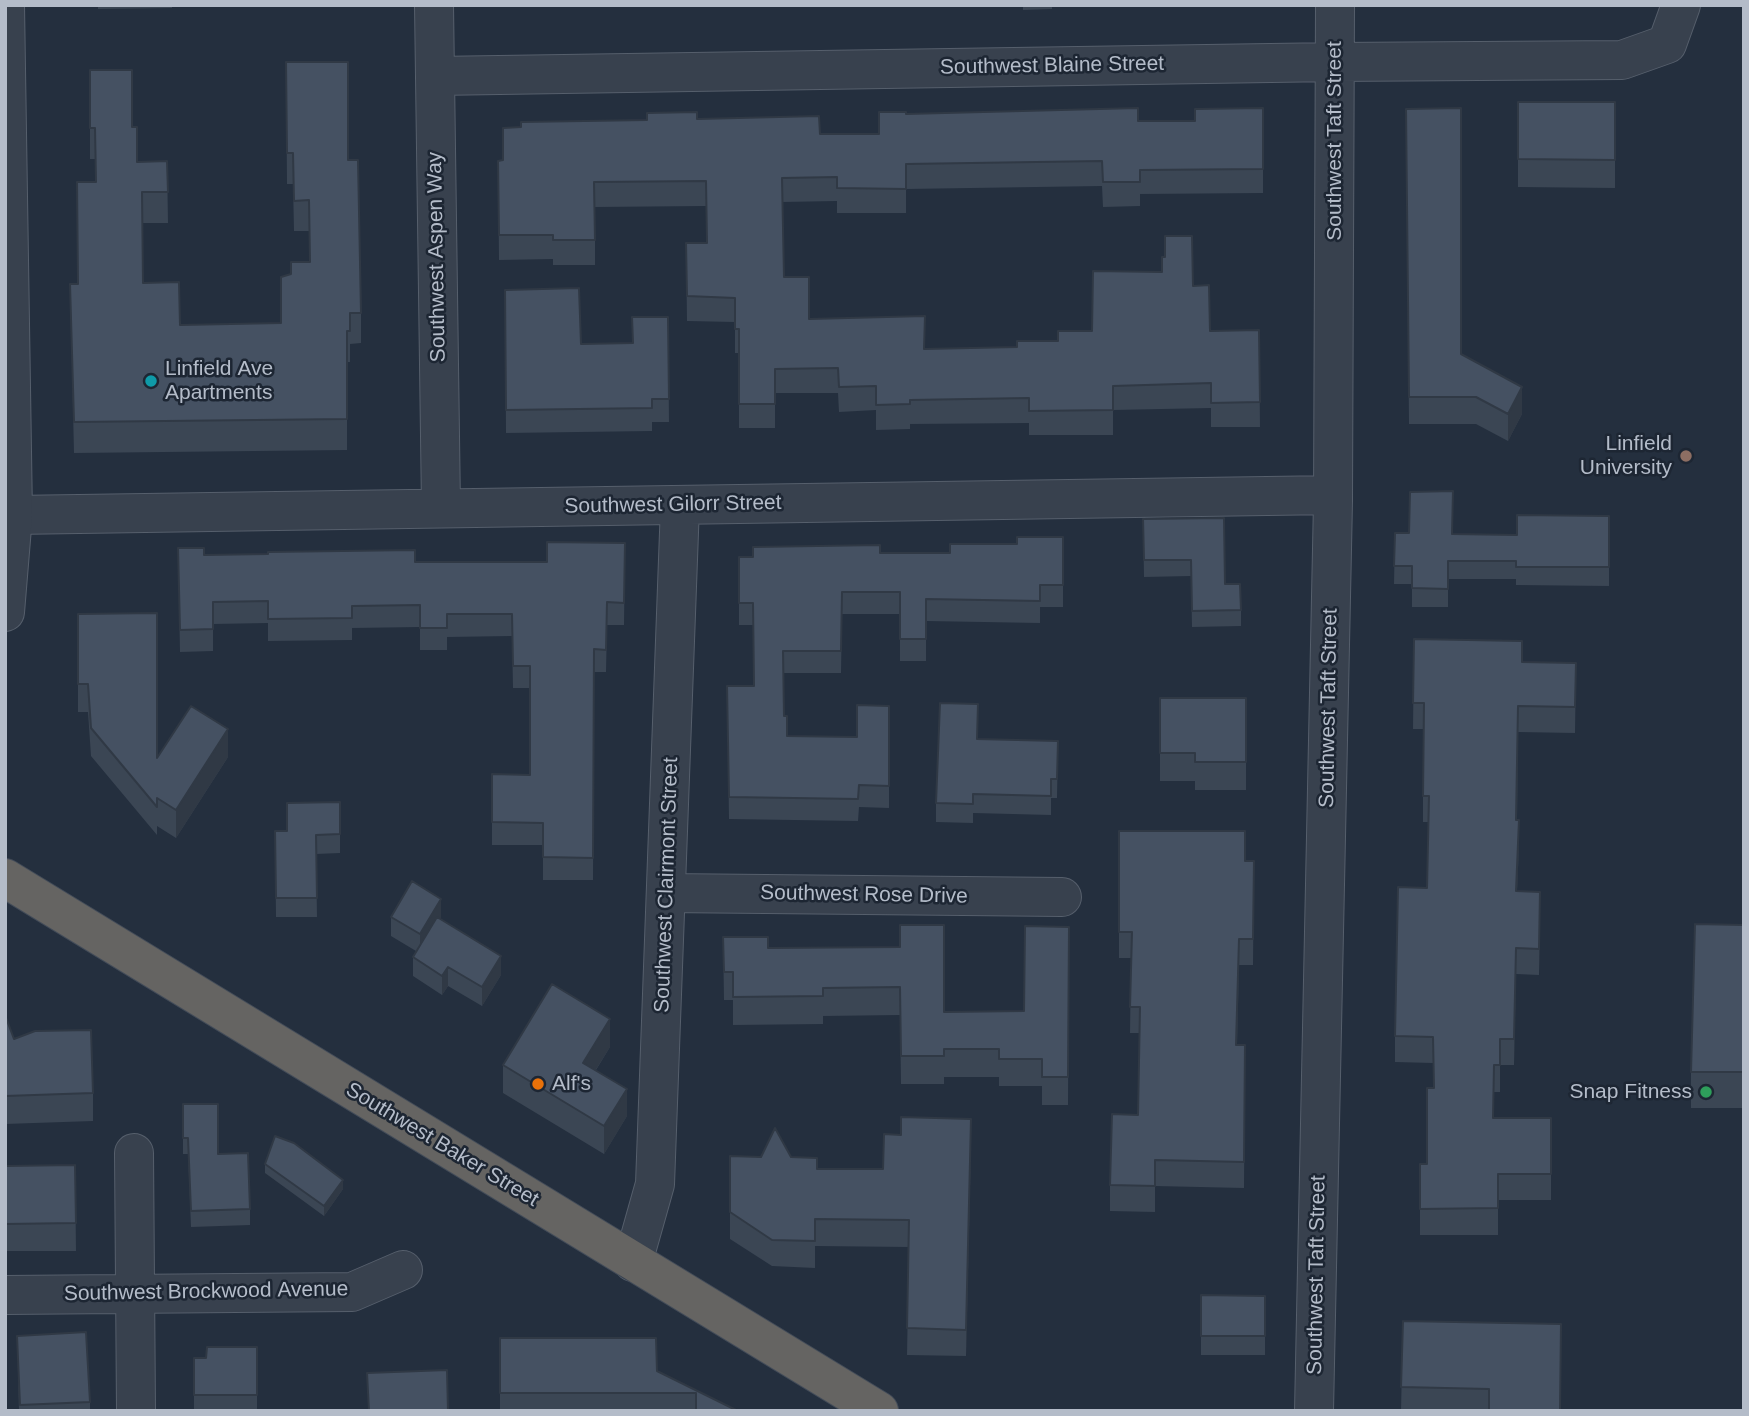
<!DOCTYPE html>
<style>
body{margin:0}
#map{position:relative;width:1749px;height:1416px;overflow:hidden;background:#242f3e;font-family:Helvetica,sans-serif}
canvas{display:block}
.frame{position:absolute;inset:0;border:7px solid #b4bcc9;pointer-events:none}
</style>
<div id="map">
<canvas width="1749" height="1416"></canvas>
<div class="frame"></div>
</div>
<script>
const context = document.querySelector('canvas').getContext('2d');
context.lineJoin = 'round';
function poly(rows) {
  const path = new Path2D();
  for (const r of rows) {
    path.moveTo(r[0], r[1]);
    for (let i = 2; i < r.length; i += 2) path.lineTo(r[i], r[i + 1]);
  }
  return path;
}
function trace(path, color, width, dash) {
  context.strokeStyle = color;
  context.lineWidth = width;
  context.lineCap = dash ? 'butt' : 'round';
  context.setLineDash(dash || []);
  context.stroke(path);
}
function fillPath(path, color) {
  context.fillStyle = color;
  context.fill(path, 'evenodd');
}
function write(font, color, halo, rows, align = 'center') {
  context.font = font + ' Helvetica,sans-serif';
  context.lineWidth = 5;
  context.setLineDash([]);
  context.textBaseline = 'middle';
  context.strokeStyle = halo;
  context.fillStyle = color;
  for (const [text, x, y, turn = 0] of rows) {
    context.save();
    context.translate(x, y);
    context.rotate((+turn || 0) * Math.PI / 180);
    context.textAlign = isNaN(turn) ? turn : align;
    if (halo) context.strokeText(text, 0, 0);
    context.fillText(text, 0, 0);
    context.restore();
  }
}
const minor = poly([
 [434,5,441,508],
 [435,76,1335,62,1622,60,1667,44,1681,5],
 [13,515,1333,495],
 [666,893,1062,897],
 [134,1153,136,1411],
 [633,1262,655,1184,680,505],
 [5,1295,352,1292,403,1270],
 [1314,1411,1333,501,1335,5]
]);
const tertiary = poly([
 [5,612,13,515,5,5]
]);
const trunk = poly([
 [5,878,879,1411]
]);
trace(minor, '#565f6c', 40);
trace(tertiary, '#565f6c', 40);
trace(trunk, '#434c59', 40);
trace(minor, '#38414e', 38);
trace(tertiary, '#38414e', 38);
trace(trunk, '#656462', 38);
fillPath(poly([
 [98,5,172,5,172,8,98,9],
 [1023,5,1052,5,1052,9,1023,10],
 [286,62,348,160,361,313,361,343,350,344,350,362,347,362,347,450,74,453,70,284,78,284,96,182,95,159,90,159,90,70,132,127,137,162,167,161,168,223,142,223,143,283,180,325,281,323,291,274,310,262,309,231,294,231,293,184,287,184],
 [1518,102,1615,102,1615,188,1518,187],
 [1263,108,1263,193,1140,194,1140,206,1103,207,1102,186,906,189,906,213,837,213,837,201,782,202,784,277,809,319,924,349,1017,347,1058,341,1092,331,1162,272,1162,257,1193,286,1210,331,1259,330,1260,427,1211,427,1211,408,1113,410,1113,435,1029,435,1029,423,910,424,910,429,876,430,876,410,839,412,838,393,775,393,775,428,739,428,739,353,735,353,735,322,687,321,686,243,706,243,706,206,595,207,595,265,553,265,553,259,499,260,498,161,503,160,697,119,820,134,879,134,906,114,1138,121,1195,121],
 [1406,109,1461,354,1522,414,1508,441,1476,424,1409,424],
 [505,290,581,344,632,343,668,317,669,422,652,422,652,431,506,433],
 [1609,516,1609,586,1516,585,1516,579,1448,579,1448,607,1412,607,1412,584,1394,584,1395,533,1517,535],
 [1143,519,1225,584,1241,610,1241,626,1192,627,1191,576,1144,577],
 [1063,537,1063,607,1040,607,1040,623,926,621,926,661,900,661,900,614,842,614,841,673,783,673,784,716,787,736,857,737,889,706,889,808,859,807,858,821,729,819,727,686,753,686,753,625,739,625,739,557,880,553,950,553],
 [625,543,624,625,607,625,606,672,594,672,593,880,543,880,543,845,492,845,492,774,530,775,530,688,513,688,512,636,447,637,447,650,420,650,420,627,352,628,352,640,268,641,268,623,213,624,213,651,180,652,178,548,204,555,415,562,547,562],
 [78,614,157,758,228,757,176,838,157,826,157,835,91,756,88,712,78,712],
 [1414,639,1522,662,1576,663,1575,733,1518,732,1517,820,1519,846,1517,891,1540,918,1539,975,1516,974,1514,1065,1500,1065,1500,1092,1494,1092,1493,1118,1551,1118,1551,1200,1498,1200,1498,1235,1420,1235,1420,1164,1427,1164,1434,1088,1433,1063,1395,1062,1395,1036,1427,888,1429,822,1423,822,1423,729,1413,729],
 [1160,698,1246,698,1246,790,1195,790,1195,781,1160,781],
 [978,739,1058,741,1057,798,1051,798,1051,815,973,813,973,823,936,822,936,803],
 [340,802,340,853,316,854,317,917,276,917,275,831,287,831],
 [1119,831,1245,861,1254,861,1253,965,1239,965,1237,1045,1245,1045,1244,1188,1155,1186,1155,1212,1110,1211,1110,1185,1138,1115,1140,1033,1130,1033,1131,958,1119,958],
 [391,917,441,918,440,919,501,975,482,1006,448,986,442,995,413,976,413,957,416,951,391,936],
 [1744,925,1744,1108,1691,1108,1691,1072],
 [1069,927,1068,1105,1042,1105,1042,1086,999,1086,999,1077,944,1077,944,1084,901,1084,900,1015,823,1016,823,1024,733,1025,733,1000,724,1000,723,937,768,948,900,947,944,1012,1024,1011],
 [5,1015,14,1039,93,1093,93,1121,5,1124],
 [610,1047,596,1070,627,1116,604,1154,503,1093,503,1065],
 [183,1104,218,1154,250,1209,250,1225,191,1227,188,1154,183,1154],
 [971,1146,966,1356,907,1355,909,1247,815,1246,815,1268,772,1266,730,1239,730,1156,791,1157,817,1169,883,1169],
 [265,1164,343,1189,324,1216,265,1173],
 [75,1165,76,1251,5,1251,5,1166],
 [1201,1295,1265,1296,1265,1355,1201,1355],
 [1403,1321,1560,1411,1401,1411],
 [17,1336,90,1402,90,1411,19,1411],
 [500,1338,657,1371,738,1411,500,1411],
 [257,1347,257,1411,194,1411,194,1358,206,1358]
]), '#3b4654');
fillPath(poly([
 [1522,387,1522,414,1508,441,1508,414],
 [228,729,228,757,176,838,176,810],
 [1519,820,1519,846,1516,917,1516,891],
 [1540,892,1540,918,1539,975,1539,949],
 [441,899,441,918,420,953,420,934],
 [1516,948,1516,974,1514,1065,1514,1039],
 [501,956,501,975,482,1006,482,987],
 [448,967,448,986,442,995,442,976],
 [610,1019,610,1047,583,1090,583,1063],
 [627,1089,627,1116,604,1154,604,1126],
 [971,1119,971,1146,966,1356,966,1330],
 [343,1180,343,1189,324,1216,324,1206]
]), '#303945');
const building = poly([
 [286,62,348,62,348,160,358,160,361,313,350,313,350,331,347,331,347,419,74,422,70,284,78,284,77,182,96,182,95,128,90,128,90,70,132,70,132,127,137,127,137,162,167,161,168,192,142,192,143,283,179,282,180,325,281,323,281,277,291,274,291,262,310,262,309,200,294,201,293,153,287,153,286,62],
 [1518,102,1615,102,1615,160,1518,159,1518,102],
 [1138,108,1138,121,1195,121,1195,109,1263,108,1263,169,1140,170,1140,182,1103,182,1102,161,906,164,906,189,837,188,837,177,782,178,784,277,809,277,809,319,925,316,924,349,1017,347,1017,341,1058,341,1058,331,1092,331,1093,271,1162,272,1162,257,1165,257,1165,236,1192,236,1193,286,1209,285,1210,331,1259,330,1260,402,1211,403,1211,383,1113,386,1113,410,1029,411,1029,398,910,400,910,404,876,405,876,386,839,387,838,368,775,369,775,404,739,404,739,329,735,329,735,298,687,296,686,243,707,243,706,181,594,182,595,240,553,240,553,235,499,235,498,161,503,160,503,128,521,127,521,122,647,120,647,113,697,112,697,119,819,116,820,134,879,134,879,112,906,112,906,114,1138,108],
 [1461,108,1461,354,1522,387,1508,414,1476,397,1409,397,1406,109,1461,108],
 [579,288,581,344,633,343,632,317,668,317,669,399,652,399,652,408,506,410,505,290,579,288],
 [1453,491,1452,534,1517,535,1517,515,1609,516,1609,567,1516,567,1516,561,1448,561,1448,589,1412,588,1412,566,1394,566,1395,533,1409,533,1410,492,1453,491],
 [1224,518,1225,584,1240,584,1241,610,1192,611,1191,560,1144,560,1143,519,1224,518],
 [1017,537,1063,537,1063,585,1040,585,1040,601,926,599,926,639,900,639,900,592,842,592,841,651,783,651,784,716,787,716,787,736,857,737,857,705,889,706,889,786,859,785,858,799,729,797,727,686,754,686,753,603,739,603,739,557,753,557,753,547,880,545,880,553,950,553,950,544,1017,544,1017,537],
 [547,542,625,543,624,603,607,602,606,650,594,649,593,858,543,857,543,823,492,822,492,774,530,775,530,666,513,666,512,614,447,614,447,628,420,628,420,605,352,606,352,618,268,619,268,601,213,602,213,629,180,630,178,548,204,548,204,555,268,554,268,552,415,550,415,562,547,562,547,542],
 [157,613,157,758,191,706,228,729,176,810,157,798,157,807,91,728,88,684,78,684,78,614,157,613],
 [1414,639,1522,641,1522,662,1576,663,1575,707,1518,706,1516,820,1519,820,1516,891,1540,892,1539,949,1516,948,1514,1039,1500,1039,1500,1065,1494,1065,1493,1118,1551,1118,1551,1174,1498,1174,1498,1208,1420,1209,1420,1164,1427,1164,1427,1088,1434,1088,1433,1037,1395,1036,1398,887,1427,888,1429,796,1423,796,1424,703,1413,703,1414,639],
 [1160,698,1246,698,1246,762,1195,762,1195,753,1160,753,1160,698],
 [940,703,978,704,977,739,1058,741,1057,779,1051,779,1051,796,973,794,973,804,936,803,940,703],
 [340,802,340,834,316,835,317,898,276,898,275,831,287,831,287,803,340,802],
 [1119,831,1245,831,1245,861,1254,861,1253,939,1239,939,1236,1045,1245,1045,1244,1162,1155,1160,1155,1186,1110,1185,1112,1114,1138,1115,1140,1007,1130,1007,1132,932,1119,932,1119,831],
 [412,881,441,899,420,934,391,917,412,881],
 [437,917,501,956,482,987,448,967,442,976,413,957,437,917],
 [1695,924,1744,925,1744,1072,1691,1072,1695,924],
 [900,925,944,925,944,1012,1024,1011,1025,926,1069,927,1068,1077,1042,1077,1042,1059,999,1059,999,1049,944,1049,944,1056,901,1056,900,987,823,988,823,996,733,997,733,972,724,972,723,937,768,937,768,948,900,947,900,925],
 [552,984,610,1019,583,1063,627,1089,604,1126,503,1065,552,984],
 [5,1015,14,1039,35,1031,91,1030,93,1093,5,1096,5,1015],
 [183,1104,218,1104,218,1154,248,1153,250,1209,191,1211,188,1138,183,1138,183,1104],
 [901,1117,971,1119,966,1330,907,1328,909,1220,815,1219,815,1241,772,1240,730,1212,730,1156,761,1157,775,1128,791,1157,817,1158,817,1169,883,1169,884,1134,901,1135,901,1117],
 [275,1136,294,1143,343,1180,324,1206,265,1164,275,1136],
 [75,1165,76,1223,5,1224,5,1166,75,1165],
 [1201,1295,1265,1296,1265,1336,1201,1336,1201,1295],
 [1403,1321,1561,1324,1560,1411,1489,1411,1489,1389,1401,1387,1403,1321],
 [86,1332,90,1402,20,1405,17,1336,86,1332],
 [500,1338,656,1338,657,1371,738,1411,696,1411,696,1393,500,1393,500,1338],
 [207,1347,257,1347,257,1395,194,1395,194,1358,206,1358,207,1347],
 [447,1370,448,1411,369,1411,367,1373,447,1370]
]);
fillPath(building, '#455162');
trace(building, '#303945', 2);
for (const [x, y, r, color] of [
 [151,381,7,"#0f9aa8"],
 [1686,456,7,"#8d6e63"],
 [538,1084,7,"#e8710a"],
 [1706,1092,7,"#2e9e5b"]
]) {
  const dot = new Path2D();
  dot.arc(x, y, r, 0, 2 * Math.PI);
  context.fillStyle = color;
  context.fill(dot);
  trace(dot, '#1d2633', 2.5);
}
write('21px', '#b4bcc9', '#1d2633', [
 ["Southwest Blaine Street",1052,66,-1],
 ["Southwest Taft Street",1335,141,-90],
 ["Southwest Aspen Way",437,257,-91],
 ["Southwest Gilorr Street",673,505,-1],
 ["Southwest Taft Street",1329,708,-89],
 ["Southwest Clairmont Street",667,885,-88],
 ["Southwest Rose Drive",864,895,1],
 ["Southwest Baker Street",442,1145,31],
 ["Southwest Taft Street",1317,1275,-89],
 ["Southwest Brockwood Avenue",206,1292,-1]
]);
write('21px', '#b4bcc9', '#1d2633', [
 ["Linfield Ave",165,369],
 ["Apartments",165,393],
 ["Linfield",1672,444,"right"],
 ["University",1672,468,"right"],
 ["Alf's",552,1084],
 ["Snap Fitness",1692,1092,"right"]
], 'left');
</script>
